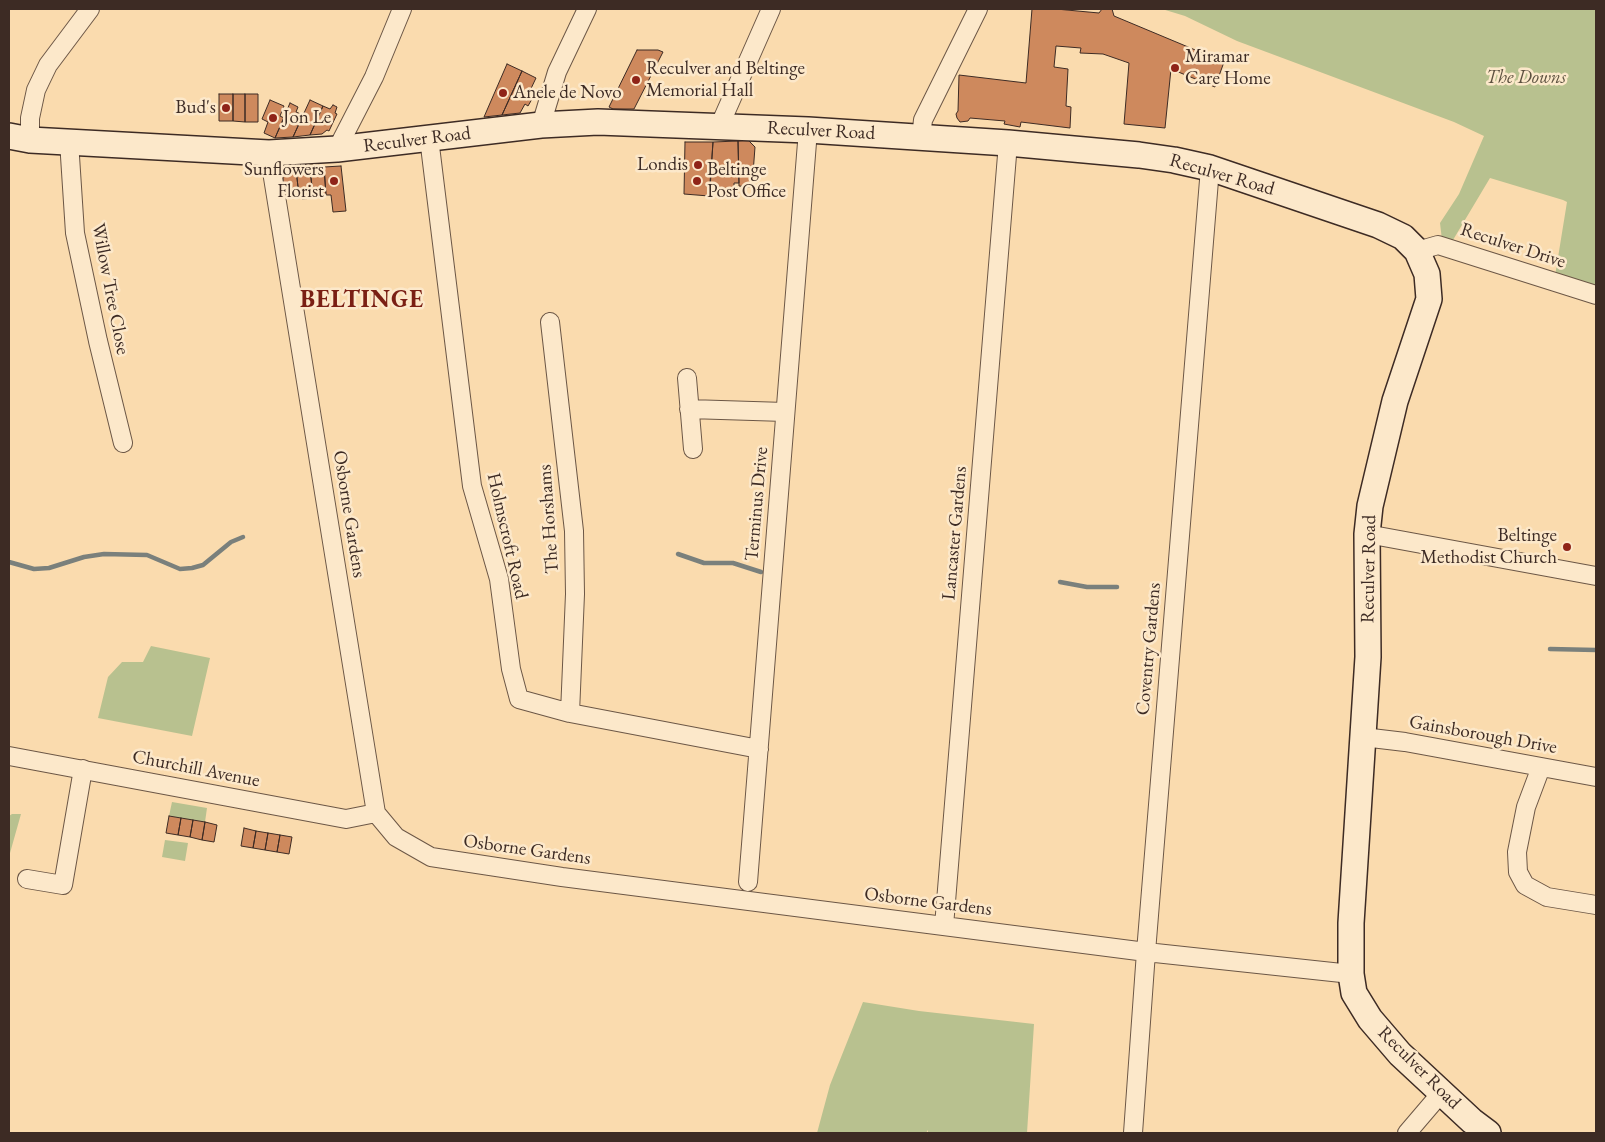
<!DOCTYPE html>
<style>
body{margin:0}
#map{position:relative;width:1605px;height:1142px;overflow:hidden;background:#fadbae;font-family:"EB Garamond",serif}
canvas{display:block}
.frame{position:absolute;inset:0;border:10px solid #3d2b24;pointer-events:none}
</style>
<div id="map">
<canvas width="1605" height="1142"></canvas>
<div class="frame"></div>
</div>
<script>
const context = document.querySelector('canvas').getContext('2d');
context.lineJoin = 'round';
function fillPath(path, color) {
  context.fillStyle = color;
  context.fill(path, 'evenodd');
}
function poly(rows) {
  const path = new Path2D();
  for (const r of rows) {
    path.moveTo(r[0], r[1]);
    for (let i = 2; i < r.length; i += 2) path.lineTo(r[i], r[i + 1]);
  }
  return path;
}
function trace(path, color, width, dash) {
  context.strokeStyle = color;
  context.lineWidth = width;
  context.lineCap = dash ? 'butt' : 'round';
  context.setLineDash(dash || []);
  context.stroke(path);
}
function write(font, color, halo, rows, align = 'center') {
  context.font = font + ' "EB Garamond",serif';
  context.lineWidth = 5;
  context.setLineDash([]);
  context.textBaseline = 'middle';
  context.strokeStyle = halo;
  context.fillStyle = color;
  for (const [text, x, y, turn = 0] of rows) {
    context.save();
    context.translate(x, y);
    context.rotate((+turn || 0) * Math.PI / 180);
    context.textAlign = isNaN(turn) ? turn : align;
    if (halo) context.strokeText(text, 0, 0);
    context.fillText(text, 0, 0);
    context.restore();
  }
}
fillPath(poly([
 [1162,9,1596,9,1596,289,1555,276,1567,202,1563,200,1490,178,1450,245,1442,240,1440,223,1459,194,1484,136,1454,122,1237,41,1185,16],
 [151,646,210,658,192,736,98,718,108,677,122,662,143,662],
 [172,802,207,808,205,822,169,816],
 [12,814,21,814,10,853,9,816],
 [165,840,188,843,185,861,162,857],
 [863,1002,919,1011,1034,1024,1027,1133,928,1133,928,1130,926,1133,817,1133,830,1085]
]), '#b8c18f');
trace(poly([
 [678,554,704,563,733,563,761,572],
 [9,562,34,569,49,568,84,557,104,554,147,555,180,569,192,568,203,565,231,542,243,537],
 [1060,582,1087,587,1117,587],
 [1550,649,1596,650]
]), '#7a807c', 4.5);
const building = poly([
 [1032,9,1056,9,1099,13,1102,9,1112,9,1114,16,1224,62,1215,87,1171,69,1165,128,1124,124,1129,63,1103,54,1080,53,1081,48,1056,46,1054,67,1068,69,1066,106,1071,107,1070,128,1021,122,1020,127,1004,124,1005,121,970,118,968,121,960,122,957,118,956,114,958,111,959,75,1026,83,1032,9],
 [637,50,658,50,663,52,634,109,613,109,609,107,637,50],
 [507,64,522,71,502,115,484,117,507,64],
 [522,71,536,78,527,97,532,99,528,106,525,104,520,113,502,115,522,71],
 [219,94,233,94,233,121,219,121,219,94],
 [233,94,245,94,245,122,233,121,233,94],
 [245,94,258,94,258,122,245,122,245,94],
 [270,100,284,106,280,116,284,118,275,138,264,133,268,122,262,119,270,100],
 [310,100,323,106,310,135,293,137,310,100],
 [290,103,298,107,296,112,303,115,293,137,275,138,290,103],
 [333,105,337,107,335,113,337,114,329,131,327,130,322,134,310,135,323,106,330,109,333,105],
 [748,140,755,147,752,187,739,186,738,141,748,140],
 [738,141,739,183,734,183,734,188,710,189,713,142,738,141],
 [685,142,713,142,709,196,684,194,685,142],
 [341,166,346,211,333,212,331,195,326,195,324,167,341,166],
 [324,167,326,195,313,196,310,168,324,167],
 [310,168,313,198,302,199,302,196,299,196,296,169,310,168],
 [288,169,296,169,299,196,283,197,283,174,288,169],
 [169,816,181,818,178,835,166,833,169,816],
 [181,818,193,820,190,837,178,835,181,818],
 [193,820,205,822,202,840,190,837,193,820],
 [205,822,217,825,214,842,202,840,205,822],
 [244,828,256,831,253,848,241,846,244,828],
 [256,831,268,833,265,850,253,848,256,831],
 [268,833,280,835,277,852,265,850,268,833],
 [280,835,292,837,289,854,277,852,280,835]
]);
fillPath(building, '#ce895d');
trace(building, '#3d2b24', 1);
const street = poly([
 [541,125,557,72,587,9],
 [719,127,771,9],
 [921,137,923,120,978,9],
 [429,138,472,486,499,579,511,669,519,699,570,713,759,749],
 [30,140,30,118,36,90,48,65,90,9],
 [69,141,75,233,98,341,123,443],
 [337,149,374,77,402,9],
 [269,153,376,813,396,837,431,857,562,877,1146,952,1351,974],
 [1417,251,1438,245,1596,295],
 [550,322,574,531,575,594,570,713],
 [687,378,693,449],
 [689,409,785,412],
 [1367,534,1596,576],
 [1363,737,1405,742,1596,777],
 [9,756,346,819,376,813],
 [1541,767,1526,807,1517,852,1518,872,1525,885,1547,897,1596,905],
 [27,879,63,885,83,769],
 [748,882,808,130],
 [944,926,1008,143],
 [1133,1133,1146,952,1210,168],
 [1407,1133,1442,1092]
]);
const secondary = poly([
 [9,136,30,140,269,153,337,149,541,125,598,122,808,130,1008,143,1139,155,1174,160,1210,168,1378,225,1403,237,1417,251,1427,274,1429,299,1395,401,1370,506,1367,534,1368,657,1351,923,1351,974,1354,993,1370,1019,1400,1054,1472,1121,1488,1133]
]);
trace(street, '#6c5746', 20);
trace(secondary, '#3d2b24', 28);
trace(street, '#fce8ca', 18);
trace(secondary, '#fce8ca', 25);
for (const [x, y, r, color] of [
 [1175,68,5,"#8f2418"],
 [636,80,5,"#8f2418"],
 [503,93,5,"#8f2418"],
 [226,108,5,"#8f2418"],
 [273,118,5,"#8f2418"],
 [698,165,5,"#8f2418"],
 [334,181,5,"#8f2418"],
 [697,181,5,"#8f2418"],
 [1567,547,5,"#8f2418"]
]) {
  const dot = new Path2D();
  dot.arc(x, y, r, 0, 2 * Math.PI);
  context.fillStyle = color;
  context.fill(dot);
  trace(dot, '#fce8ca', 2);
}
write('19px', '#3d2b24', '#fce8ca', [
 ["Miramar",1185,57],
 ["Care Home",1185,79],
 ["Reculver and Beltinge",646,69],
 ["Memorial Hall",646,91],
 ["Anele de Novo",513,93],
 ["Bud's",216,108,"right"],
 ["Jon Le",283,118],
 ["Londis",688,165,"right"],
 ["Sunflowers",324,170,"right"],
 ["Florist",324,192,"right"],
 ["Beltinge",707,170],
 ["Post Office",707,192],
 ["Beltinge",1557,536,"right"],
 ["Methodist Church",1557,558,"right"]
], 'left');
write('italic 19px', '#5c503f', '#fce8ca', [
 ["The Downs",1526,78]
]);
write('19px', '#3d2b24', '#fce8ca', [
 ["Reculver Road",821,131,3],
 ["Reculver Road",417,140,-7],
 ["Reculver Road",1222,175,16],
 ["Reculver Drive",1513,246,18],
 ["Willow Tree Close",110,289,79],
 ["Terminus Drive",757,504,-85],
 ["Osborne Gardens",349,514,81],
 ["The Horshams",549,519,-94],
 ["Lancaster Gardens",955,533,-85],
 ["Holmscroft Road",507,536,77],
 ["Reculver Road",1369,569,-89],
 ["Coventry Gardens",1149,649,-85],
 ["Gainsborough Drive",1483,735,10],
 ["Churchill Avenue",196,769,11],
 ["Osborne Gardens",527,850,8],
 ["Osborne Gardens",928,902,7],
 ["Reculver Road",1419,1068,45]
]);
context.letterSpacing = '1px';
write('bold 24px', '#7a1f14', '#fce8ca', [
 ["BELTINGE",362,300]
]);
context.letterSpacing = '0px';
</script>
